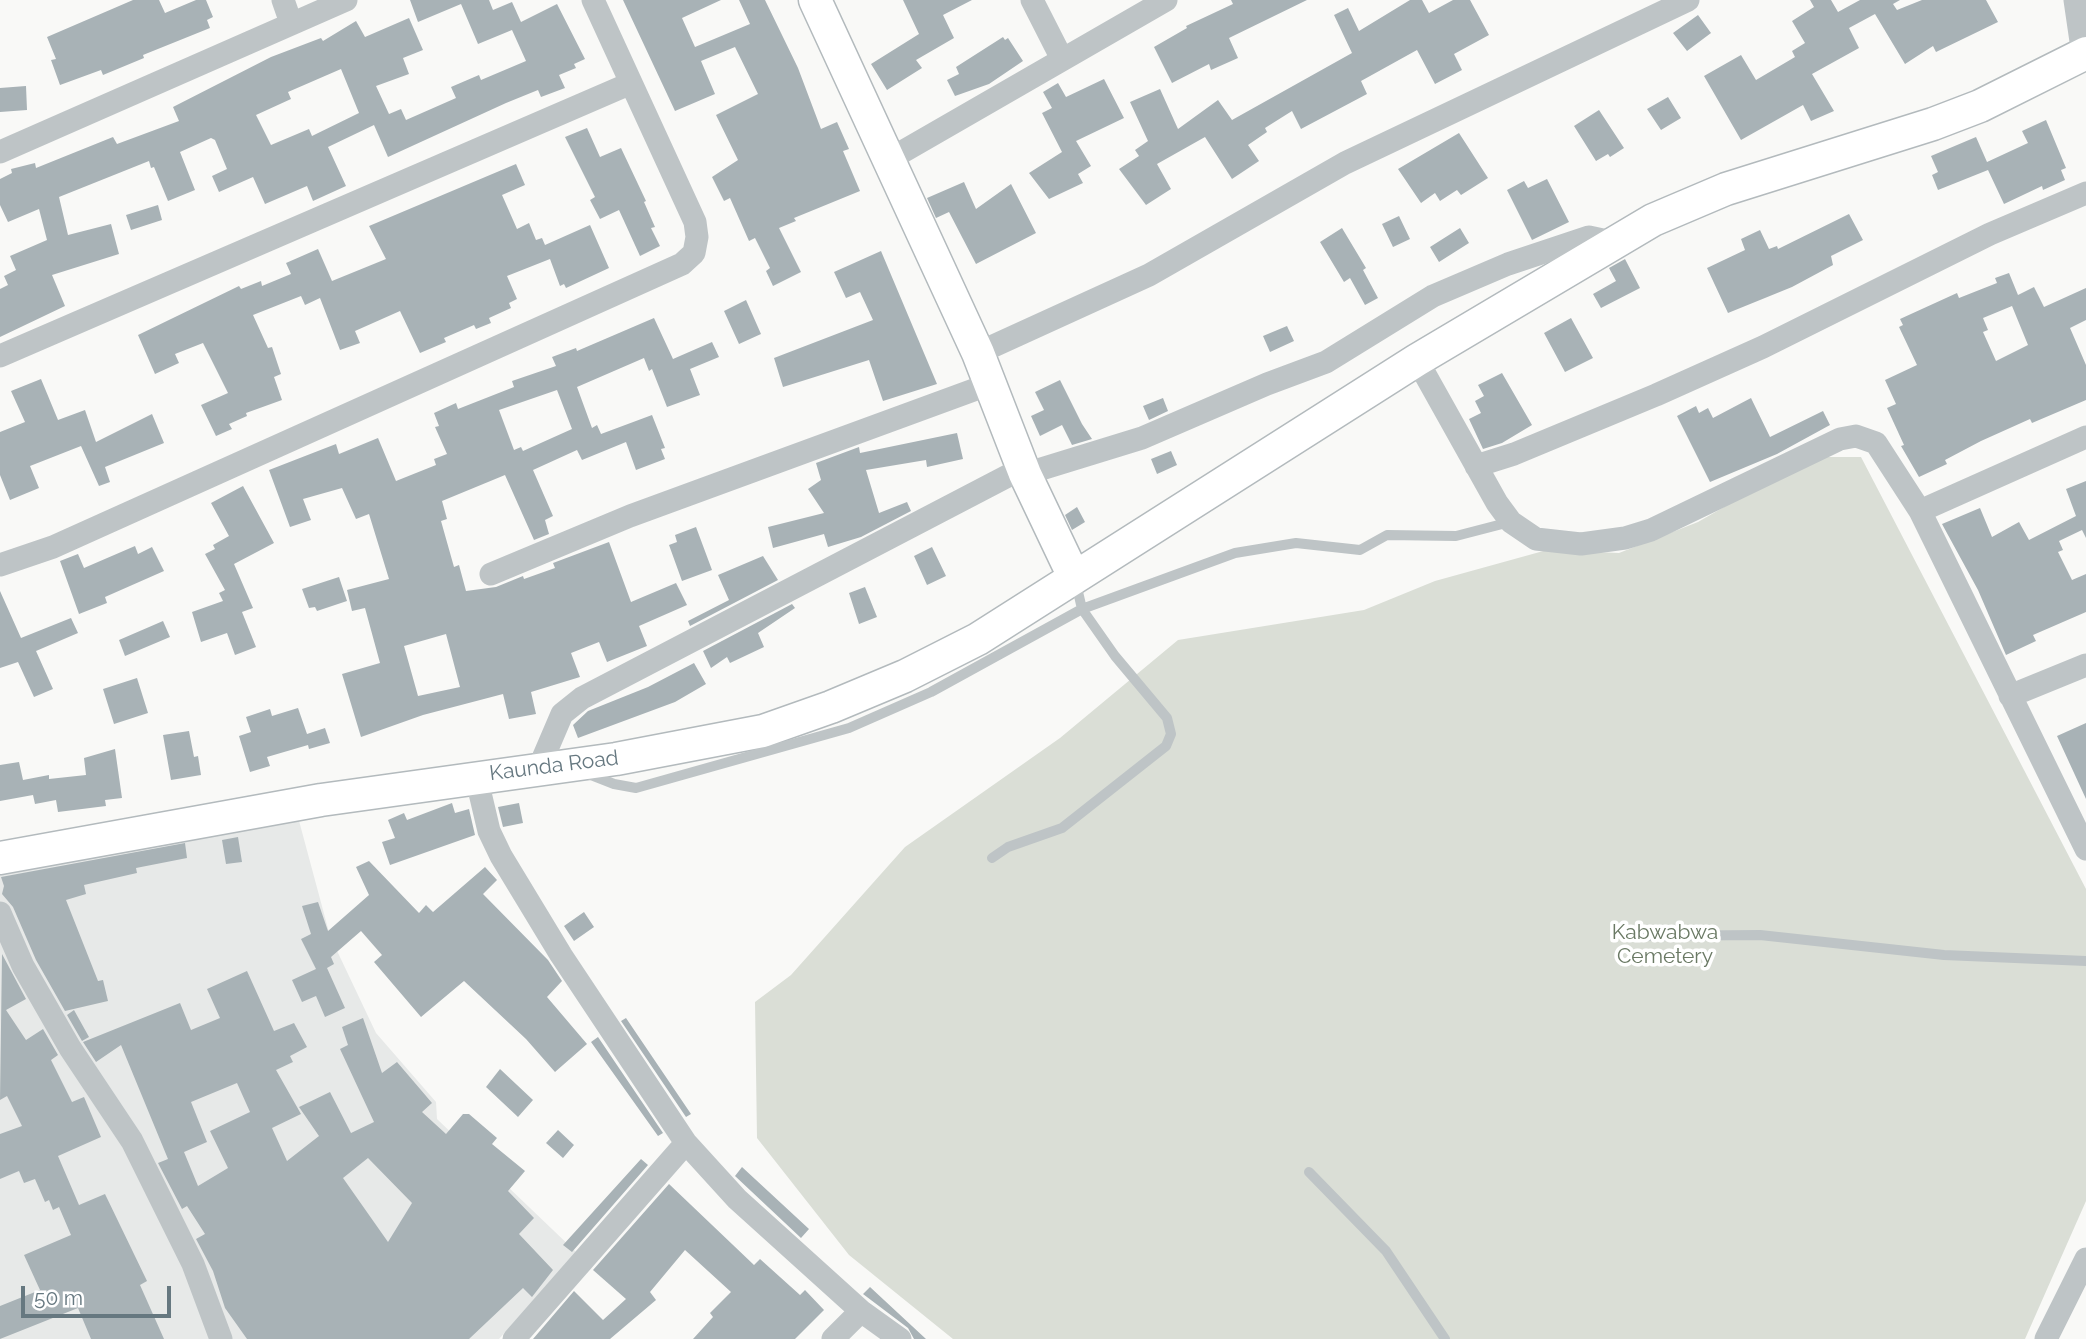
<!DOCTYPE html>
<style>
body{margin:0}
#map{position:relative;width:2086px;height:1339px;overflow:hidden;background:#f9f9f7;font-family:Raleway,sans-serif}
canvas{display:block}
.scale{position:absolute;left:21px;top:1286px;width:150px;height:32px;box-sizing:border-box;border:4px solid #667880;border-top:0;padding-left:9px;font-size:21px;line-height:24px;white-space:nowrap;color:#667880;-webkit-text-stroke:5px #fff;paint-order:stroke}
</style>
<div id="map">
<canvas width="2086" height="1339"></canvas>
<div class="scale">50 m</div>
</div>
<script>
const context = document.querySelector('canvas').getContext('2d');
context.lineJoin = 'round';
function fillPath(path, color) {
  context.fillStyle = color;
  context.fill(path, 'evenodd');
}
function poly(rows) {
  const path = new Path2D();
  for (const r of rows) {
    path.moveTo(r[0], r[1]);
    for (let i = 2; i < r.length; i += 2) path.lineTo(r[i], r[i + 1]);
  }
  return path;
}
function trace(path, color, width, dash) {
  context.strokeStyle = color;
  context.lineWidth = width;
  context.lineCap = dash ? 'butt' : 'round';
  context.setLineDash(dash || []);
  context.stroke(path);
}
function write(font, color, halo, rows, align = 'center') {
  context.font = font + ' Raleway,sans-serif';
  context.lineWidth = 7;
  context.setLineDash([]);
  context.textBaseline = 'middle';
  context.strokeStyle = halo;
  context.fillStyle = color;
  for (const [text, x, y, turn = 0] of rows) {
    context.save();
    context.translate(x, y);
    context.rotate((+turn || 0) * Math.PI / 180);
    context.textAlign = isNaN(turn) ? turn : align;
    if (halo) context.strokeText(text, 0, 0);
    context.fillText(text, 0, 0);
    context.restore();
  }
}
fillPath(poly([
 [298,817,330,936,376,1033,436,1102,437,1119,576,1252,499,1339,0,1339,0,870]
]), '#e7e9e8');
fillPath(poly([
 [1811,457,1861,457,2086,889,2086,1201,2025,1339,953,1339,849,1255,757,1138,755,1002,791,975,905,847,1060,738,1178,640,1364,610,1435,581,1547,550,1619,553,1698,522]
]), '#daded6');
fillPath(poly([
 [133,0,159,0,165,13,196,0,206,0,213,17,207,20,210,28,143,55,144,58,103,75,101,70,60,85,51,60,56,59,47,37],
 [410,0,489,0,493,10,512,2,521,22,557,4,585,59,574,64,576,68,559,75,565,88,541,97,538,90,506,103,388,157,374,125,328,147,346,186,313,201,307,186,265,204,253,177,219,192,212,176,227,169,215,140,211,138,180,152,195,190,168,201,154,167,151,168,149,161,59,197,68,235,111,224,119,254,52,275,65,306,0,337,0,289,8,285,4,276,16,270,10,256,47,240,39,209,8,222,0,205,0,179,12,173,11,169,35,163,36,168,113,137,117,144,179,121,173,107,271,57,321,38,323,41,356,21,365,37,409,18,423,50,403,58,409,74,376,86,389,114,401,109,406,120,456,98,451,87,479,75,481,80,526,61,512,30,478,44,461,4,418,22],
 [341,69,359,113,312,136,309,129,271,145,256,115,291,99,288,92],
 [623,0,721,0,682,18,695,47,750,24,739,0,765,0,798,68,821,129,837,122,849,149,843,151,860,191,794,218,796,221,779,228,801,272,773,286,766,271,770,268,755,238,749,241,730,198,724,201,712,177,738,160,716,115,758,94,735,47,701,61,715,94,675,111],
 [903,0,972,0,943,15,954,38,916,60,922,68,887,90,871,64,919,34],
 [1231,0,1307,0,1229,38,1238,58,1211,70,1209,64,1172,83,1154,47,1187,28,1186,26,1233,4],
 [1410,0,1422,0,1429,13,1453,0,1470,0,1489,35,1454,54,1462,70,1435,84,1417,50,1361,81,1367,94,1301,129,1292,111,1265,128,1267,132,1248,145,1259,161,1232,179,1205,137,1157,164,1171,189,1146,205,1119,169,1139,156,1135,150,1148,141,1130,102,1160,89,1178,129,1218,100,1232,120,1352,53,1334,15,1348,8,1359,31],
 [1810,0,1831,0,1838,12,1860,0,1900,0,1893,4,1897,10,1922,0,1986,0,1998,22,1936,52,1933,46,1905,64,1875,14,1849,28,1859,48,1812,74,1834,111,1811,121,1803,105,1741,140,1704,76,1741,55,1756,80,1795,57,1792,51,1805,43,1792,21,1814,7],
 [1698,15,1711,33,1687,51,1673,33],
 [1003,37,1005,40,1008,38,1023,61,989,84,955,96,947,80,959,74,956,67],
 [1104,79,1124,118,1076,141,1091,166,1078,174,1083,183,1049,199,1029,173,1062,152,1042,113,1052,108,1043,92,1058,83,1066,97],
 [26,86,27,110,0,112,0,88],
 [1668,97,1681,118,1661,130,1647,109],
 [1599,110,1624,148,1610,157,1608,154,1596,161,1574,126],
 [2046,120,2066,168,2061,170,2065,180,2043,190,2042,186,2004,204,1988,170,1938,190,1932,175,1938,172,1931,156,1976,137,1987,162,2028,143,2022,131],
 [587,128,600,157,621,148,646,201,644,202,655,227,651,228,660,246,640,256,619,210,600,219,590,200,595,197,565,137],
 [1459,133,1488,178,1461,195,1457,190,1440,201,1435,193,1421,203,1398,169],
 [516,164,525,185,502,195,517,229,529,223,536,240,542,238,545,245,590,225,609,268,566,288,564,284,560,286,550,259,507,276,517,299,509,303,511,308,489,318,491,323,476,329,474,325,444,338,446,342,420,353,400,311,355,331,360,343,340,350,320,298,305,305,301,296,253,315,268,348,272,347,281,374,274,377,282,400,246,413,247,416,229,424,232,429,216,436,201,405,228,393,203,343,175,354,179,363,155,374,138,335,239,286,241,289,261,281,262,286,291,274,286,263,318,249,332,281,386,259,369,226],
 [1547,179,1569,222,1532,240,1507,190,1524,181,1528,188],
 [964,182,976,209,1011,184,1036,233,976,264,949,212,936,218,927,198],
 [158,205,162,220,131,230,126,215],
 [1849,214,1863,240,1831,256,1833,265,1792,287,1728,313,1707,268,1745,250,1741,239,1760,230,1769,249,1777,246,1778,249],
 [1399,216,1410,239,1393,247,1382,224],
 [1342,228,1366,268,1363,270,1378,298,1365,305,1350,278,1344,282,1320,242],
 [1460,228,1469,243,1439,262,1430,247],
 [881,251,937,384,883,401,869,360,783,387,774,358,873,320,860,292,846,298,834,272],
 [1625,259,1640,288,1601,308,1593,294,1616,281,1609,268],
 [2009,273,2018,295,2034,287,2044,307,2086,288,2086,320,2070,328,2086,365,2086,400,2032,423,2030,419,1981,441,1945,460,1947,464,1919,477,1901,446,1904,445,1887,408,1896,404,1885,380,1917,365,1899,327,1903,325,1900,319,1957,293,1959,298,1997,283,1995,278],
 [2012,306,2028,345,1996,361,1983,332,1988,330,1983,318],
 [746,300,761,334,739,344,724,311],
 [654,318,673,359,712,342,719,357,690,369,700,395,667,407,652,369,649,371,644,358,577,387,592,428,597,425,601,434,652,415,665,448,661,449,665,459,636,470,626,442,582,460,577,450,533,470,553,516,545,520,549,534,534,540,505,475,442,501,447,519,441,521,454,567,459,565,466,591,496,587,523,576,524,579,555,568,553,563,609,542,631,602,676,583,687,605,639,626,647,646,607,662,599,642,571,653,580,677,531,692,536,714,509,719,503,694,423,715,361,737,342,674,380,663,365,608,352,611,347,590,389,579,369,514,356,519,342,488,303,499,311,520,290,527,269,470,336,444,339,454,378,438,396,481,436,465,434,459,447,454,435,427,439,426,434,413,456,403,458,409,514,387,512,381,556,366,552,357,576,348,577,351],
 [557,390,572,429,523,451,521,447,514,450,499,410],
 [446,634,460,687,418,696,404,646],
 [1571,318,1593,358,1565,372,1544,333],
 [1287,326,1294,341,1270,352,1263,336],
 [1502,373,1532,425,1502,443,1483,449,1469,419,1481,413,1475,401,1484,396,1478,385],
 [41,379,58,420,85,410,96,442,152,414,164,443,105,467,110,482,99,486,81,446,30,466,39,488,10,500,0,475,0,432,25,422,11,391],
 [1060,380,1082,424,1092,439,1072,445,1062,425,1040,436,1031,416,1044,410,1035,392],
 [1163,398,1168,411,1149,420,1143,406],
 [1751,398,1770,437,1823,411,1830,425,1777,454,1710,482,1677,416,1696,406,1699,413,1708,408,1713,418],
 [957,433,963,459,927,467,926,460,866,470,879,513,907,502,911,511,861,537,828,547,824,534,773,548,768,527,824,513,808,489,821,480,816,463,859,447,860,453],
 [1171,451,1177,465,1157,474,1151,459],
 [2086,481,2086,538,2082,530,2059,541,2063,550,2058,552,2072,580,2086,574,2086,612,2033,635,2036,641,2006,655,1978,590,1942,524,1980,508,1992,537,2019,522,2029,540,2076,516,2066,489],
 [243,486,274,543,234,564,253,608,242,612,256,647,235,655,227,633,201,642,192,612,223,601,219,593,225,590,205,554,215,549,213,545,229,536,211,503],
 [1077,507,1085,522,1072,530,1065,515],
 [696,527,712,570,682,581,669,545,677,542,675,535],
 [135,546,138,554,152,547,164,571,105,597,107,603,79,614,60,561,78,554,84,568],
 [932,547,946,576,927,585,914,556],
 [763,556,778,580,690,626,688,621,729,600,718,575],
 [339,577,347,601,317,611,315,607,309,608,302,589],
 [865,587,877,617,859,624,849,593],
 [0,591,21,638,71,618,78,633,36,651,53,689,34,697,18,662,0,668],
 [792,604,795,608,758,633,764,647,730,663,727,657,711,668,703,651],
 [163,621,170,637,125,656,119,640],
 [694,663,706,684,675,702,578,738,573,725,588,711,648,687],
 [137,678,148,713,114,724,103,689],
 [298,708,307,734,325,728,330,743,309,749,308,745,267,757,270,766,250,772,239,736,251,732,246,717,270,709,272,716],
 [2086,723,2086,799,2057,736],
 [189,731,194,757,198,756,201,775,171,780,163,735],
 [115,749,122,798,105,800,106,806,58,812,56,800,35,804,33,795,0,801,0,765,19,762,23,780,49,775,49,779,86,775,84,758],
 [452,803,455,813,469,809,475,835,390,865,382,842,395,838,388,820,404,813,407,820],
 [519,803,523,823,503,827,498,807],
 [238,837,242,862,226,864,222,840],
 [185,843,187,858,136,868,137,873,84,885,86,894,66,900,98,981,103,980,108,1001,65,1011,36,960,13,907,2,894,4,886,1,877],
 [369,861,419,913,426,905,433,912,485,867,497,880,483,894,548,960,562,981,547,997,587,1044,555,1072,526,1039,464,981,421,1017,374,962,382,955,361,931,331,957,334,964,327,968,345,1008,325,1017,316,996,302,1002,292,980,316,969,301,939,311,934,302,906,318,902,328,931,369,895,356,867],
 [584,912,594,927,574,941,564,926],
 [2,954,26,999,6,1010,26,1040,43,1029,58,1055,51,1060,72,1102,84,1097,101,1137,58,1156,79,1205,105,1194,147,1281,140,1285,164,1339,91,1339,78,1308,0,1339,0,1306,40,1290,24,1255,71,1235,59,1207,53,1210,49,1200,45,1202,35,1179,24,1183,19,1171,0,1179,0,1134,22,1126,7,1096,0,1100],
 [247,971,274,1031,294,1023,307,1047,290,1056,293,1062,276,1070,301,1114,272,1128,287,1161,319,1136,299,1107,330,1092,351,1133,374,1122,340,1049,348,1045,342,1027,363,1018,382,1073,397,1062,432,1103,422,1112,446,1134,463,1114,469,1114,497,1138,492,1144,525,1171,508,1191,534,1218,519,1234,553,1270,532,1297,523,1288,469,1339,247,1339,225,1308,213,1271,196,1239,205,1234,187,1206,182,1209,158,1163,168,1159,121,1045,96,1062,83,1042,180,1003,191,1030,220,1018,207,989],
 [237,1083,250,1112,210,1131,228,1168,198,1186,184,1152,207,1142,191,1102],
 [368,1158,412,1203,388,1242,343,1178],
 [74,1010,89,1037,82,1041,67,1015],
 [626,1018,691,1114,686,1117,621,1021],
 [598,1037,663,1133,658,1136,591,1042],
 [500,1069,533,1100,518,1117,486,1087],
 [558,1130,574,1145,563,1158,546,1143],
 [641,1159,648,1165,572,1252,563,1245],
 [742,1167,809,1229,801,1238,735,1176],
 [669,1184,754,1265,760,1259,800,1295,805,1290,824,1310,795,1339,693,1339,713,1317,710,1313,731,1292,685,1250,650,1292,656,1300,610,1339,533,1339,574,1291,603,1320,626,1299,593,1270],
 [870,1287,926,1339,914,1339,908,1328,863,1294]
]), '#a8b2b6');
const secondary = poly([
 [815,0,978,353,1025,474,1074,577],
 [0,858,321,800,616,759,763,731,831,707,905,676,978,639,1417,360,1653,220,1726,189,1933,124,1980,106,2086,53]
]);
trace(secondary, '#b3babd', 35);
trace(poly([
 [586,773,614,784,636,788,849,728,931,692,1082,609,1235,553,1296,543,1360,550,1387,535,1456,536,1510,522],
 [992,858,1008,847,1062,828,1166,746,1171,734,1167,718,1115,656,1082,609,1076,583],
 [1634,936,1760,935,1944,955,2086,961],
 [1309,1172,1386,1251,1445,1339]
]), '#bec4c6', 10);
trace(poly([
 [283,0,291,23],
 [1032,0,1062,59],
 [2075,0,2083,55],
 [0,152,346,0],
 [890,159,1166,0],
 [978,353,1149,275,1345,163,1688,0],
 [0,356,629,84],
 [1417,360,1497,503,1511,522,1536,539,1581,544,1625,538,1651,530,1840,439,1856,436,1876,443,1920,511,2086,849],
 [1476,466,1514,454,1656,395,1763,347,1990,234,2086,193],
 [1025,474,1142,438,1267,384,1326,362,1433,296,1508,264,1589,237,1612,242],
 [1920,511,2086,437],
 [0,565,53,547,682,264,694,253,697,237,695,222,593,0],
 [491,574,630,516,990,384],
 [2010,696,2086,665],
 [538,770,562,714,582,698,1023,468],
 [476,776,489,831,501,856,561,955,686,1143,737,1199,861,1311,900,1339],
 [0,913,23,966,70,1048,132,1141,193,1264,221,1339],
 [514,1339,686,1143],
 [833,1339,861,1311],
 [2046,1339,2086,1259]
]), '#bec4c6', 23);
trace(secondary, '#fff', 32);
write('21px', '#667880', '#fff', [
 ["Kaunda Road",554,766,-7]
]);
write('21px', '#6a7964', '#fff', [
 ["Kabwabwa",1665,933],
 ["Cemetery",1665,957]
]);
</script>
